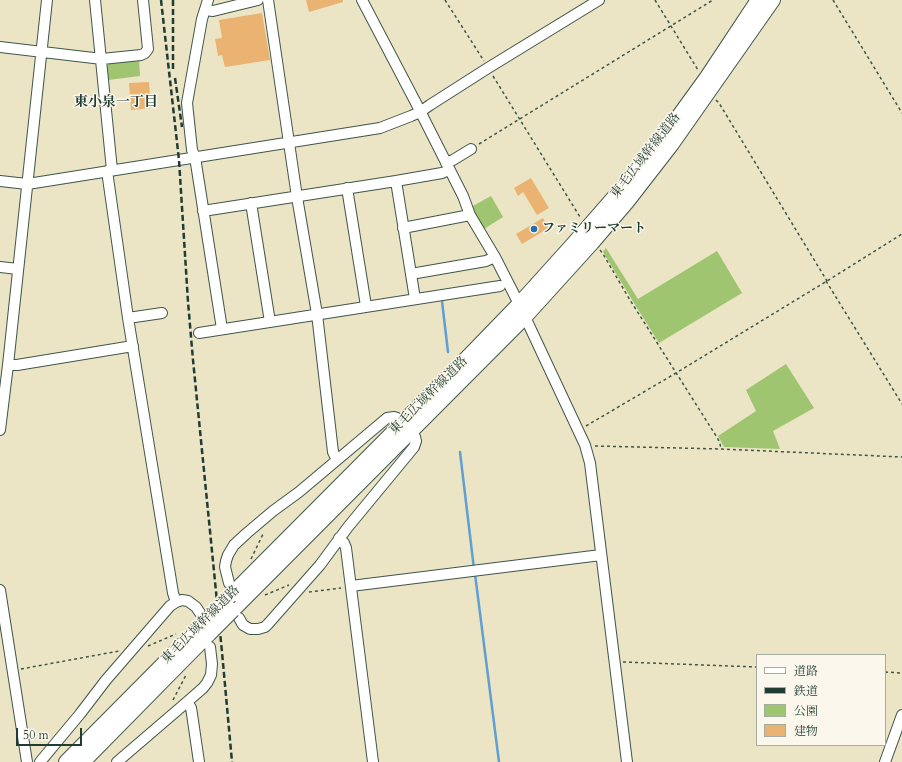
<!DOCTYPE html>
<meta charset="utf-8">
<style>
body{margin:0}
#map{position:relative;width:902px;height:762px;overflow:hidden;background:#ebe4c5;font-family:Cardo,"Noto Serif JP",serif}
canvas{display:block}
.legend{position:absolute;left:756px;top:654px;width:130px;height:92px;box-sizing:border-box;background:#fbf7ec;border:1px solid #a3ada2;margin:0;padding:5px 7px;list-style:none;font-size:12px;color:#1f3d34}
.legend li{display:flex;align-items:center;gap:8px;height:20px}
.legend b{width:20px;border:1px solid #a3ada2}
.scale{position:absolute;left:16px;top:728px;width:66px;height:18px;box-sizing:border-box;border:2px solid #1f3d34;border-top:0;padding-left:5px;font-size:12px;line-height:14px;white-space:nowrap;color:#1f3d34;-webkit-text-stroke:3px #fbf7ec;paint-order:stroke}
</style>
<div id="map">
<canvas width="902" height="762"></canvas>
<ul class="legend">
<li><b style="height:5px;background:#fff"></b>道路</li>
<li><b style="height:5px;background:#1f3d34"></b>鉄道</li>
<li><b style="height:11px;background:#a0c570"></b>公園</li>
<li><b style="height:11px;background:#eab371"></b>建物</li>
</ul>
<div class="scale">50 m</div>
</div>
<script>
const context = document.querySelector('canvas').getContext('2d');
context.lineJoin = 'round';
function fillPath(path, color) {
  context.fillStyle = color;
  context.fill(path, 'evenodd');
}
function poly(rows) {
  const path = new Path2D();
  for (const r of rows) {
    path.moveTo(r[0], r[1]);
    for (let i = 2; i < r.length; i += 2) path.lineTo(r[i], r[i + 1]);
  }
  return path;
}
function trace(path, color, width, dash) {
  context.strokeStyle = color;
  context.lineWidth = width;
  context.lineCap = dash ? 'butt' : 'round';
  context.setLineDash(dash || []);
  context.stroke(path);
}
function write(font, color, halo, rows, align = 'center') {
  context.font = font + ' Cardo,"Noto Serif JP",serif';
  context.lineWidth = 3;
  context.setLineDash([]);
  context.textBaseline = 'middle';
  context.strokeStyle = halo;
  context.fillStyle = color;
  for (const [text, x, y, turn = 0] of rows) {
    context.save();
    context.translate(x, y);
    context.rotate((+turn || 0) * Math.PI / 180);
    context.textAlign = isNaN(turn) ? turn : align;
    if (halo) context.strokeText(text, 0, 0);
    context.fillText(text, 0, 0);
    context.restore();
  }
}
fillPath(poly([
 [139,59,140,76,108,80,107,66,111,62],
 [491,196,503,217,484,229,471,207],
 [606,248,638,299,717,251,742,293,659,343,634,303,603,252],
 [786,364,814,408,773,431,780,449,724,447,718,436,756,411,746,390]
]), '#a0c570');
trace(poly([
 [442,301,448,352],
 [460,452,474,569],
 [475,574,499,762]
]), '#5fa0d2', 2.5);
fillPath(poly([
 [306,0,343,0,343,2,309,12],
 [262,13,270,60,225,67,222,55,218,56,215,39,222,38,219,20],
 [149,82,151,108,131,110,129,83],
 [531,178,549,208,537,215,523,192,518,196,514,188],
 [543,218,549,228,522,244,516,234]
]), '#eab371');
const minor = poly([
 [95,0,112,170],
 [208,0,202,19,187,103,192,150,195,157,222,329],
 [268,0,297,197,317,314,333,452,337,460],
 [362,0,416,103,463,196,470,215,495,257,519,304,585,445,590,463,627,762],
 [205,10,213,11,258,0],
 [0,47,102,59,141,55,145,53,148,49,143,0],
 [446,163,453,160,471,149],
 [107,171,128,318,173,593,176,602],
 [0,181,27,184,34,183,380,128,411,116,420,112,430,105,488,68,599,0],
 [396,181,415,299],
 [347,188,366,306],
 [251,203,270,322],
 [203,211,396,181,442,173,449,170],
 [403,228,470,215],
 [0,267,18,269],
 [411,274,486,261,495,257],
 [128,318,162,313],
 [199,333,500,286],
 [8,365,17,365,133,346],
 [0,430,8,365,47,0],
 [339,538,344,543,346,548,373,762],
 [229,583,225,567,226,561,228,555,234,545,247,533,273,511,299,492,387,418,394,417,397,418,403,422],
 [351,586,601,555],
 [0,590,27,762],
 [239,618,243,625,250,629,258,629,265,627,268,624,320,565,348,527,414,447,416,441,415,437,411,431],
 [187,702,191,708,192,714,199,762],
 [40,762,80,714,106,680,170,606,176,602,182,600,188,601,196,607,200,613],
 [117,762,187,702,203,688,207,683,211,675,212,664,210,647],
 [885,762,902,715]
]);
const highway = poly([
 [230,596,462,363,519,304,574,243,649,157,707,77,758,0],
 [233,610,525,317,592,243,627,202,672,144,773,0],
 [66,762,206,621],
 [83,762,209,634]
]);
trace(minor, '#3e564a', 12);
trace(highway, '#3e564a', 16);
trace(poly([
 [445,0,484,61],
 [655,0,698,70],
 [833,0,902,113],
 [493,76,580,217],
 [716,100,719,103,827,281],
 [479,144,713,0],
 [600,250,603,254,630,300,718,439,720,444,721,449],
 [826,281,902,404],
 [586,426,676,373,827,281,902,234],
 [595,446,721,449,902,457],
 [251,559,264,532],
 [309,592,341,588],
 [265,595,289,585],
 [148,646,176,634],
 [623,662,757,667],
 [21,669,119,651],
 [885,672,902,673],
 [173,700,186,675]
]), '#3e564a', 1.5, [3, 3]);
trace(minor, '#fff', 10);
trace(highway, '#fff', 14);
trace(poly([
 [161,0,179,160,188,302,193,360,222,652,232,762],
 [173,0,173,69],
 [175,78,182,127]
]), '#1f3d34', 2.5, [6, 3]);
const highwayBridge = poly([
 [206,621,230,596],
 [209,634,233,610]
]);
trace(highwayBridge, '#3e564a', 16, []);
trace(highwayBridge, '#fff', 14);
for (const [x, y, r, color] of [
 [534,229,4,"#1f6fb2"]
]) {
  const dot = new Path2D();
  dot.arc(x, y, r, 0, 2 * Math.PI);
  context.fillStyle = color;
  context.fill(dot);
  trace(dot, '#fbf7ec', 1.5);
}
write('13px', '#1f3d34', '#fbf7ec', [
 ["東毛広域幹線道路",646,156,-52],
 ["東毛広域幹線道路",429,396,-45],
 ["東毛広域幹線道路",201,625,-45]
]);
write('bold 13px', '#1f3d34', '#fbf7ec', [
 ["ファミリーマート",542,229]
], 'left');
write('bold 14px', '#1f3d34', '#fbf7ec', [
 ["東小泉一丁目",116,103]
]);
</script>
